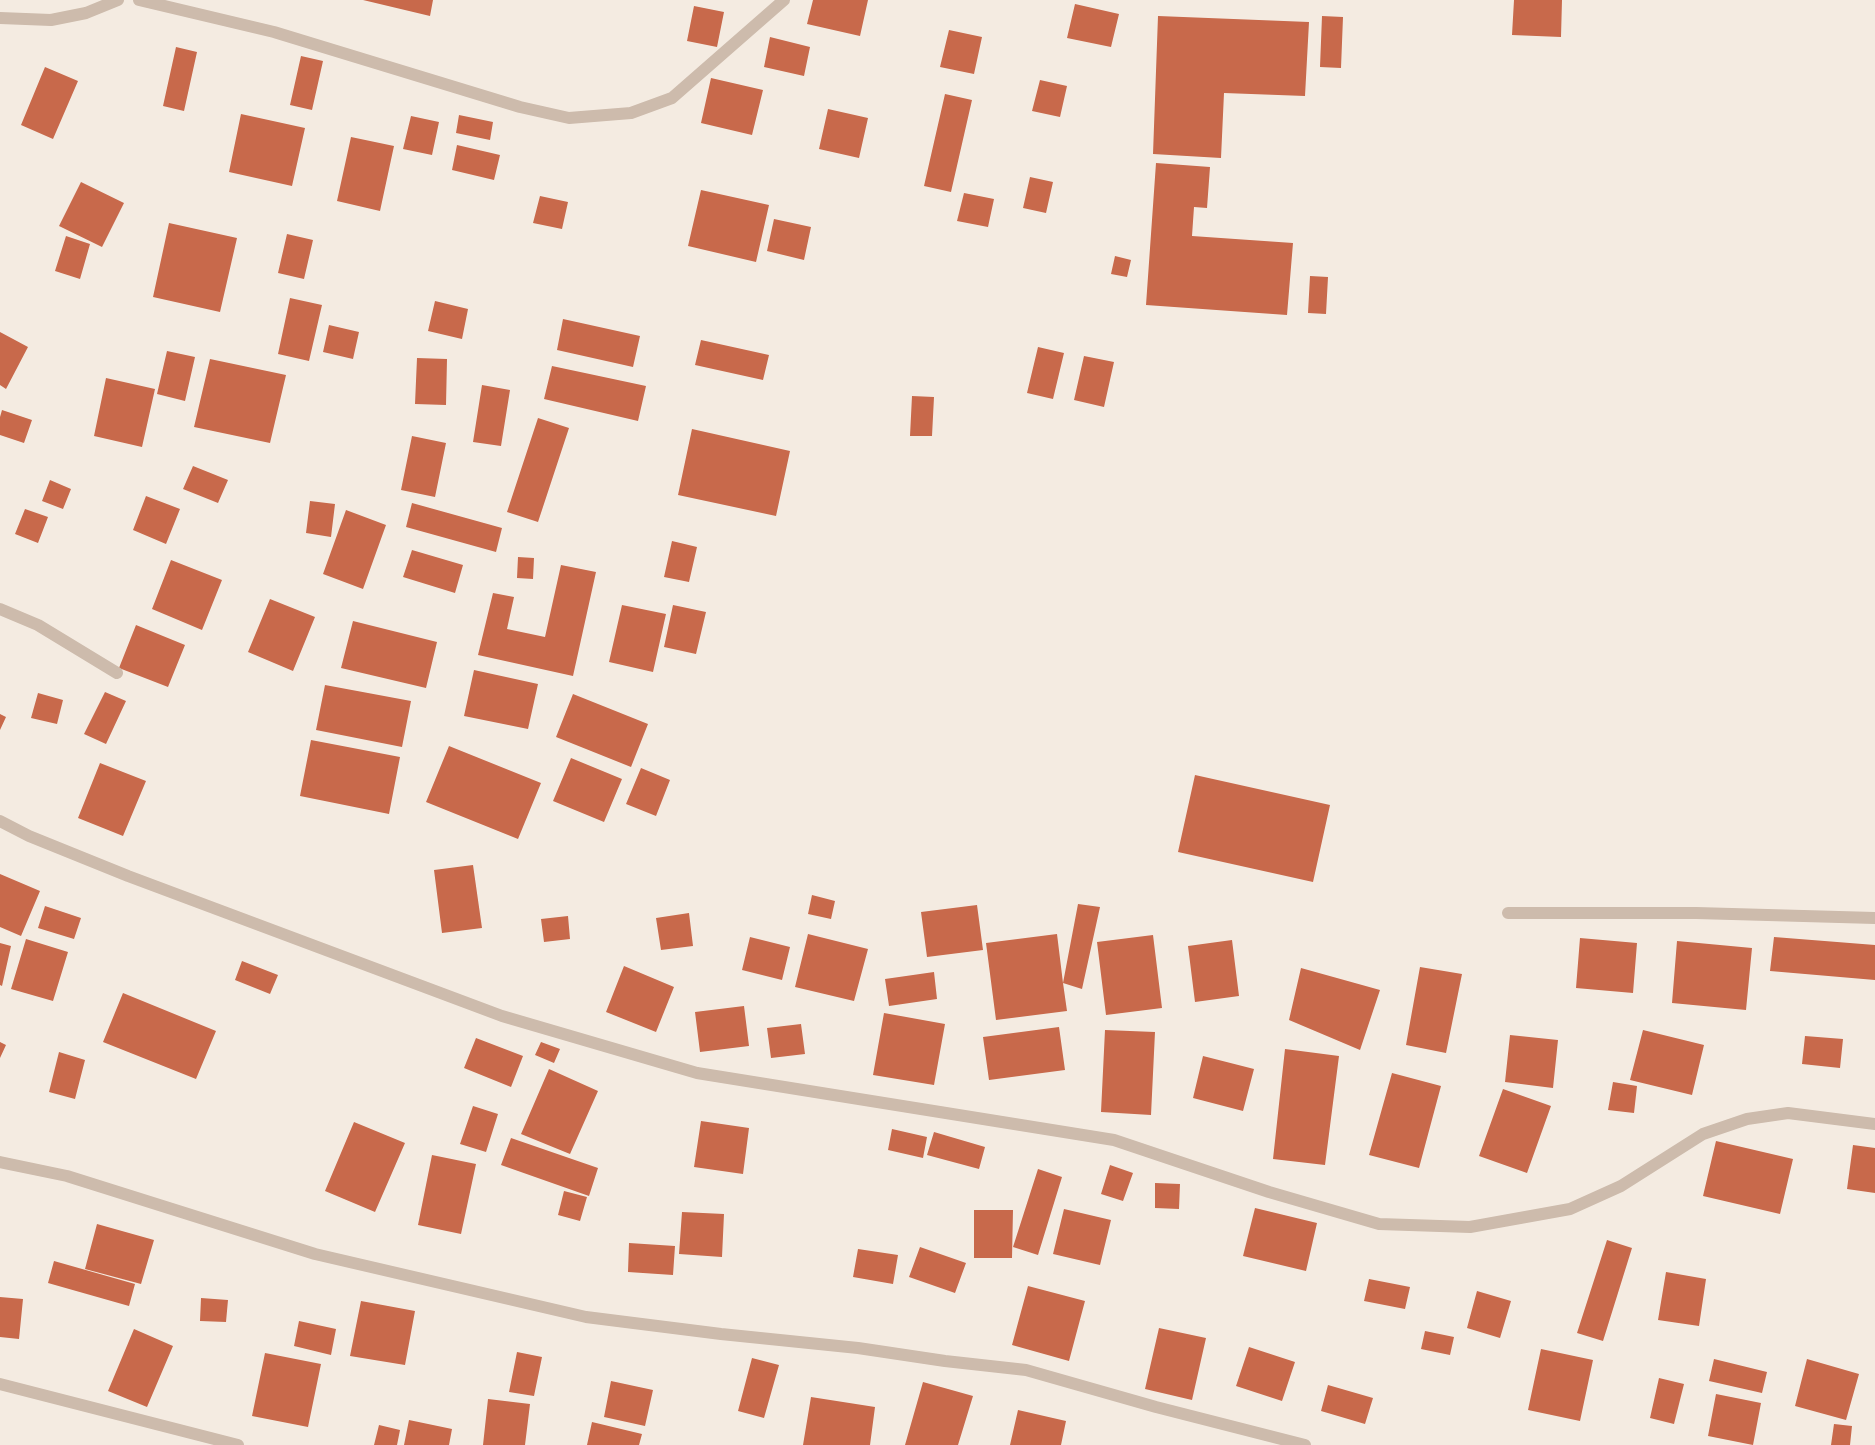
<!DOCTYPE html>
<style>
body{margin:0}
canvas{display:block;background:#f4ebe1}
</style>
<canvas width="1875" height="1445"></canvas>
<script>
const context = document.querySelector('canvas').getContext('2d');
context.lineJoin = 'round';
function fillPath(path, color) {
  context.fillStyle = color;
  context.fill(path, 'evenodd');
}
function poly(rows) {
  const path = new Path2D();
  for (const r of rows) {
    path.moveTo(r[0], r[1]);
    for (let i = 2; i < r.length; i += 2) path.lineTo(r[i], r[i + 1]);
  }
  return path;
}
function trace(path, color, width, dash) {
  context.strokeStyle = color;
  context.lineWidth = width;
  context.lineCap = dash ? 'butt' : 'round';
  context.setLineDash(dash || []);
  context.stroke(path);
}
fillPath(poly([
 [363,0,433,0,430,16],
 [813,0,868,0,860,36,807,24],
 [1514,0,1562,0,1561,37,1512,35],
 [1075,4,1119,14,1111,47,1067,38],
 [694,6,724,12,717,47,687,41],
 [1158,16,1309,22,1305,96,1224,93,1221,158,1153,154],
 [1322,16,1343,17,1341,68,1320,67],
 [949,30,982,37,974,74,940,67],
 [770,37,810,47,804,76,764,67],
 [176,47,197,52,184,111,163,106],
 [301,56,323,61,312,110,290,105],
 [45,67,78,81,53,139,21,125],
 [711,78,763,90,752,135,701,123],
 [1040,80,1067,86,1060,117,1032,111],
 [945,94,972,100,951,192,924,186],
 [828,109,868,118,859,158,819,149],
 [241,114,305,128,292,186,229,172],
 [459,115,493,122,490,140,456,133],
 [411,116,439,122,432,155,403,149],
 [351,137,394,146,380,211,337,201],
 [457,145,500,155,494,180,452,170],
 [1156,163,1210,167,1207,208,1194,207,1192,236,1293,243,1287,315,1146,305],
 [1030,177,1053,182,1046,213,1023,208],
 [81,182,124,203,102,247,59,226],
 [701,190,769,205,756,262,688,246],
 [964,193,994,199,988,227,957,221],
 [540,196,568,202,562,229,533,223],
 [774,219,811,227,804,260,767,251],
 [169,223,237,238,220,312,153,297],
 [287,234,313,240,304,279,278,273],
 [66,236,90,244,80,279,55,271],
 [1115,256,1131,260,1127,277,1111,274],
 [1310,276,1328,277,1326,314,1308,313],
 [290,298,322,305,309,361,278,354],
 [435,301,468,309,462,339,428,331],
 [563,319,640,336,633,367,557,350],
 [329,325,359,332,353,359,323,352],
 [0,332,28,347,6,389,0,385],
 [701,340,769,355,763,380,695,365],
 [1038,347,1064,353,1053,399,1027,393],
 [167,351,195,357,185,401,157,394],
 [1084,356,1114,362,1104,407,1074,400],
 [417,358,447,359,446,405,415,404],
 [210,359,286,375,270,443,194,427],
 [552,366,646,386,638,421,544,399],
 [106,378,155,389,142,447,94,436],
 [482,385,510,390,501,446,473,442],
 [912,396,934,397,932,436,910,436],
 [2,410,32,420,24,443,0,435,0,417],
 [538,418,569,428,538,522,507,512],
 [692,429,790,451,776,516,678,495],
 [412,436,446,443,435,497,401,490],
 [193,466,228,480,218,503,183,489],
 [50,480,71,489,63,509,42,501],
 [146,496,180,509,166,544,133,530],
 [310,501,335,504,331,537,306,533],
 [412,503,502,528,496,552,406,527],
 [25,509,48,517,38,543,15,534],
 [346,510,386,525,363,589,323,574],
 [672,541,697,547,689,582,664,577],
 [412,550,463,565,455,593,403,577],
 [518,557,534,558,533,579,517,578],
 [171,560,222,580,202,630,152,609],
 [561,565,596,572,573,676,478,655,493,593,514,597,507,629,545,637],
 [270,599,315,617,293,671,248,652],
 [622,605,666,614,653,672,609,662],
 [673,605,706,612,696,654,664,647],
 [353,621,437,642,426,688,341,668],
 [136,625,185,645,168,687,119,668],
 [474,670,538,684,528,729,464,716],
 [325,685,411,701,402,747,316,730],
 [105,692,126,701,106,744,84,734],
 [38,693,63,700,57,724,31,718],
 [573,694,648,724,631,767,556,737],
 [0,714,6,717,0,730],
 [311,740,400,757,389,814,300,796],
 [449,746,541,783,518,839,426,802],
 [571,758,622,779,604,822,553,801],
 [100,763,146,781,123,836,78,818],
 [641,768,670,780,656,816,626,804],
 [1195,775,1330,805,1313,882,1178,852],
 [473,865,482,928,442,933,434,870],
 [0,874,40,891,21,936,0,927],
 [812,895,835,901,831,919,808,914],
 [1078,904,1100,907,1082,989,1063,983,1067,1011,996,1020,986,943,1057,934,1063,983],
 [977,905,983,950,927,957,921,912],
 [45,906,81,918,74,939,38,928],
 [689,913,693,946,661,950,656,918],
 [568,916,570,939,544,942,541,919],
 [808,934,868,949,854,1001,795,987],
 [1153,935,1162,1008,1106,1015,1097,942],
 [750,937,790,947,782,980,742,970],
 [1774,937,1875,945,1875,980,1770,971],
 [1580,938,1637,943,1633,993,1576,988],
 [26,939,68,952,53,1001,11,989],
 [1232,940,1239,996,1195,1002,1188,946],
 [1677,941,1752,948,1746,1010,1672,1003],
 [0,943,11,946,2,986,0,985],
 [242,961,278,975,270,994,235,980],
 [624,966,674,987,656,1032,606,1012],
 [1420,967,1462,974,1446,1053,1406,1045],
 [1301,968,1380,990,1360,1050,1289,1020],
 [934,972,937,999,889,1006,885,979],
 [123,993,216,1031,196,1079,103,1042],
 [744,1006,749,1046,700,1052,695,1012],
 [884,1013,945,1024,934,1085,873,1075],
 [801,1024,805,1054,771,1058,767,1028],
 [1059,1027,1065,1070,989,1080,983,1037],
 [1105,1030,1155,1032,1151,1115,1101,1112],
 [1643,1030,1704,1045,1692,1095,1630,1080],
 [1510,1035,1558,1040,1553,1088,1505,1082],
 [1805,1036,1843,1039,1840,1068,1802,1064],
 [476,1038,523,1056,511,1087,464,1068],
 [0,1042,6,1045,0,1058],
 [541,1042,560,1049,554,1063,535,1055],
 [1285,1049,1339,1056,1325,1165,1273,1159],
 [59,1052,85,1060,75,1099,49,1092],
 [1203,1056,1254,1069,1243,1111,1193,1098],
 [549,1069,598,1091,570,1154,521,1134],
 [1392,1073,1441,1086,1419,1168,1369,1155],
 [1613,1082,1637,1086,1634,1113,1608,1110],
 [1503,1089,1551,1106,1527,1173,1479,1156],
 [473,1106,498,1114,486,1152,460,1144],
 [701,1121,749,1128,743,1174,694,1167],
 [354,1122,405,1143,375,1212,325,1191],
 [892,1129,927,1137,923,1158,888,1150],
 [934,1132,985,1147,979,1169,927,1155],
 [511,1138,598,1168,589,1196,501,1165],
 [1716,1141,1793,1159,1780,1214,1703,1196],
 [1853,1145,1875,1148,1875,1193,1847,1189],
 [432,1155,476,1164,461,1234,418,1225],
 [1110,1165,1133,1173,1123,1201,1101,1194],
 [1038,1169,1062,1177,1038,1255,1013,1247],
 [1155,1183,1180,1184,1179,1209,1155,1208],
 [564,1191,587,1197,580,1221,558,1215],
 [1255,1208,1317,1223,1306,1271,1243,1256],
 [1064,1209,1111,1220,1100,1265,1053,1254],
 [974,1210,1013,1210,1012,1258,974,1258],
 [682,1212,724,1214,722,1257,679,1254],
 [97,1224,154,1240,141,1284,85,1269],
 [1607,1240,1632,1248,1603,1341,1577,1333],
 [629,1243,675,1246,673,1275,628,1272],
 [920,1247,966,1263,955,1293,909,1277],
 [858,1249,898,1255,893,1284,853,1277],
 [54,1261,135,1284,129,1306,48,1283],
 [1666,1272,1706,1279,1699,1326,1658,1320],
 [1369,1279,1410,1287,1405,1309,1364,1301],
 [1028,1286,1085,1301,1069,1361,1012,1345],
 [1477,1291,1511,1301,1500,1338,1467,1328],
 [0,1297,23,1299,19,1339,0,1337],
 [201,1298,228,1300,226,1322,200,1321],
 [361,1301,415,1311,405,1365,350,1356],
 [299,1321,336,1329,331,1355,294,1346],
 [1159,1328,1206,1338,1192,1400,1145,1389],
 [134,1329,173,1346,147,1407,108,1391],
 [1425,1331,1454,1337,1450,1355,1421,1349],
 [1249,1347,1295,1362,1282,1401,1236,1386],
 [1541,1349,1593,1360,1580,1421,1528,1410],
 [517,1352,542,1357,534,1396,509,1392],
 [265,1353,321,1364,308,1427,252,1416],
 [752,1358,779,1365,764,1418,738,1411],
 [1714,1359,1767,1372,1762,1393,1709,1381],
 [1807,1359,1859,1374,1846,1420,1795,1406],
 [1659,1378,1684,1384,1674,1424,1650,1418],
 [611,1381,653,1390,645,1426,604,1417],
 [923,1382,973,1396,958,1445,905,1445],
 [1328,1385,1373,1398,1365,1424,1321,1411],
 [1716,1394,1761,1403,1753,1445,1708,1436],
 [811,1397,875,1407,870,1445,803,1445],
 [488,1399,530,1404,525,1445,483,1445],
 [1018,1410,1066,1421,1061,1445,1010,1445],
 [409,1420,452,1429,449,1445,404,1445],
 [592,1422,642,1434,639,1445,587,1445],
 [1834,1424,1852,1426,1850,1445,1831,1445],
 [379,1425,400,1430,397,1445,374,1445]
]), '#c8694b');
trace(poly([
 [139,0,274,32,520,107,569,118,631,113,672,98,784,0],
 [0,18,51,20,86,13,118,0],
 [0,609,38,625,117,673],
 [0,821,29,836,128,876,502,1016,697,1073,1114,1140,1269,1192,1379,1224,1470,1227,1570,1209,1621,1186,1703,1134,1747,1119,1788,1113,1875,1124],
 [1508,913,1696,913,1875,918],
 [0,1162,67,1176,315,1254,586,1317,721,1334,858,1348,945,1361,1026,1370,1156,1407,1305,1445],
 [0,1384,238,1445]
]), '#cdbbac', 12);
</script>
